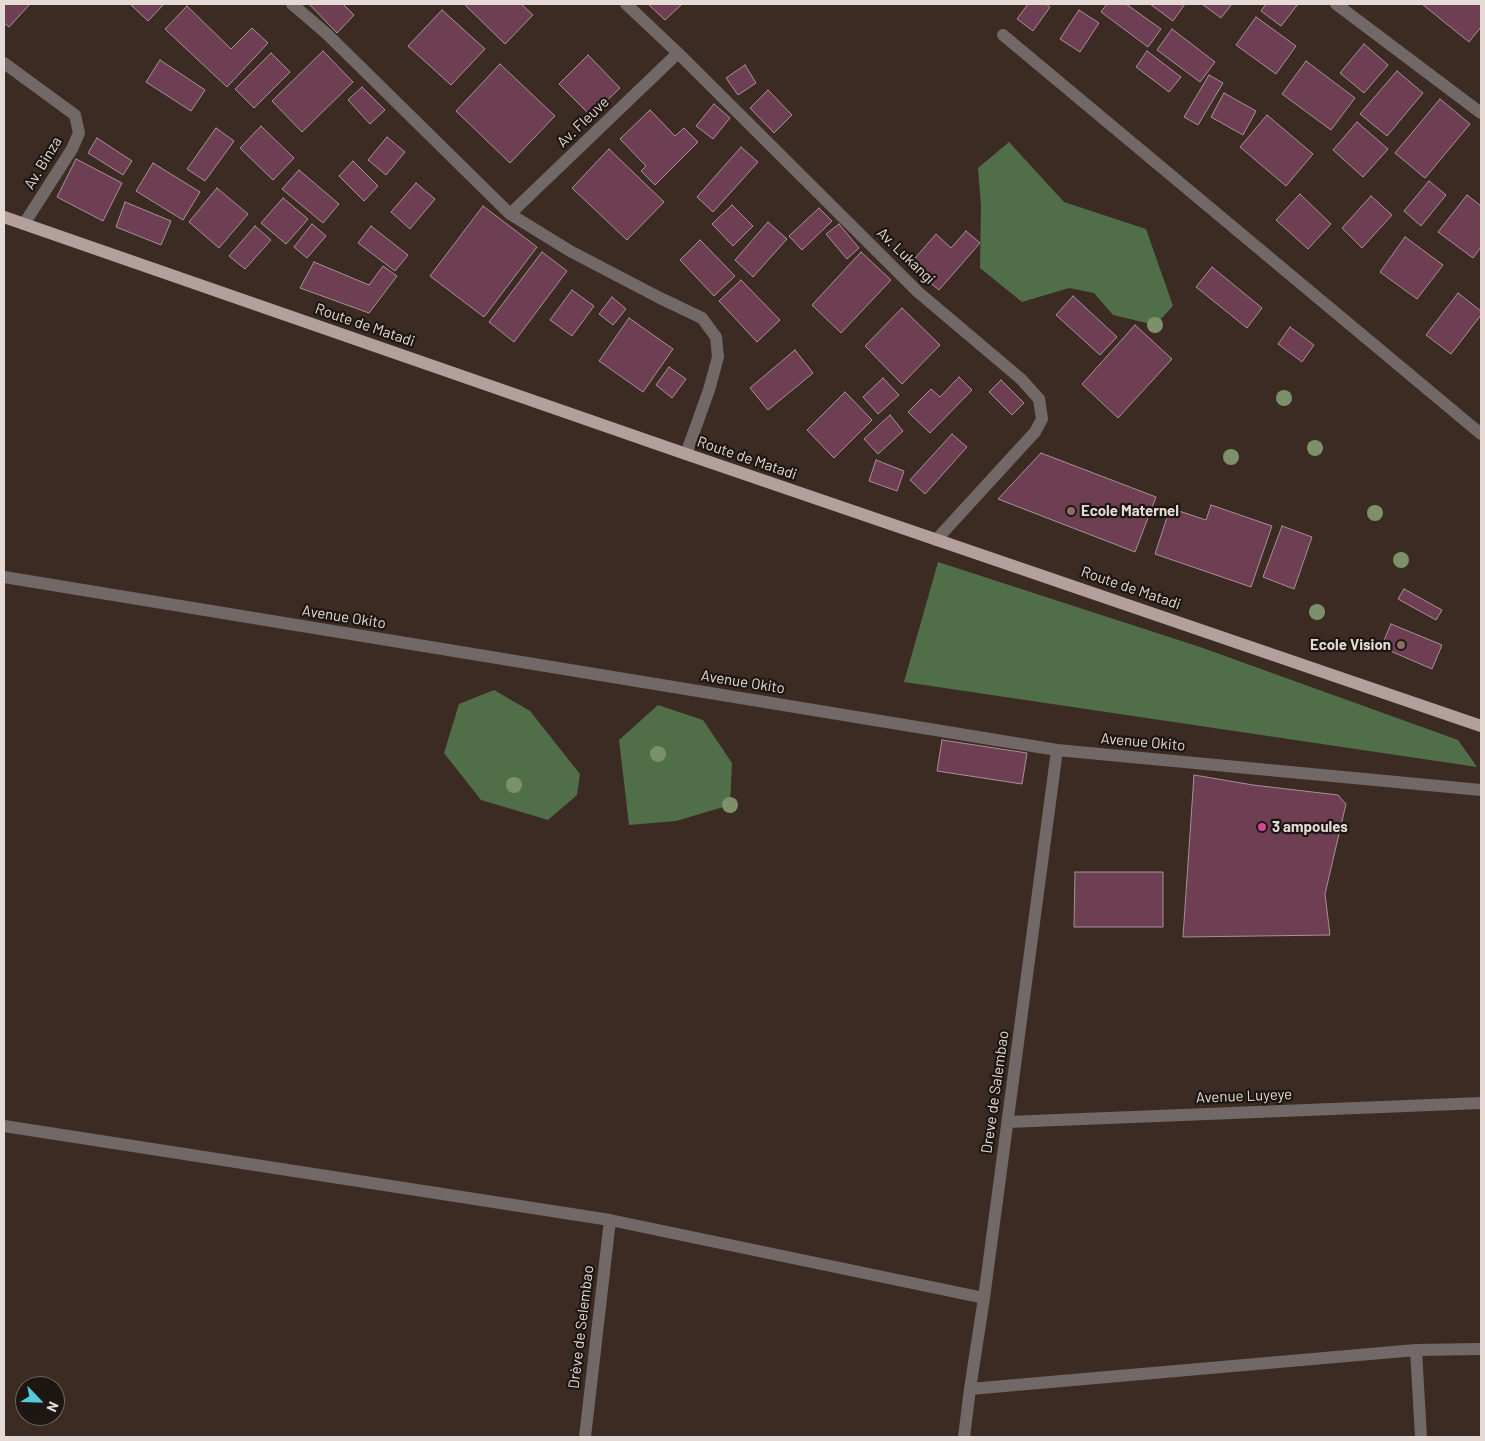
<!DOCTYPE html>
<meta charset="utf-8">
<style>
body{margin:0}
#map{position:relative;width:1485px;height:1441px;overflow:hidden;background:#3b2b23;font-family:Barlow,sans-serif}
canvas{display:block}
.frame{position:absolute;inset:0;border:5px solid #e5dad5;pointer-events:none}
.north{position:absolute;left:15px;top:1376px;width:50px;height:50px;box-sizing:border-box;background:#1d1612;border:1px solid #6d6460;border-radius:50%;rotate:114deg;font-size:14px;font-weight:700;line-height:20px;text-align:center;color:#e5dad5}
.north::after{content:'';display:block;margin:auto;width:18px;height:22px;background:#54cadd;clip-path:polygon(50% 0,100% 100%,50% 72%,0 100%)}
</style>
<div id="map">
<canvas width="1485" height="1441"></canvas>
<div class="frame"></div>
<div class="north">N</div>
</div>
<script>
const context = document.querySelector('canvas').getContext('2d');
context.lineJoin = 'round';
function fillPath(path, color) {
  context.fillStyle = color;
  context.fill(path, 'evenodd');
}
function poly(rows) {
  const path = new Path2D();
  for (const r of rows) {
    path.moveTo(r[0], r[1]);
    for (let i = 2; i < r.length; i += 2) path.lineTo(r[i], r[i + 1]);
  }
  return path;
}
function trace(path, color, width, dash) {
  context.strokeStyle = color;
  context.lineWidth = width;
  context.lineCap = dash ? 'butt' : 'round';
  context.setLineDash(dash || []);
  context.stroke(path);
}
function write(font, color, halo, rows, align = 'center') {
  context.font = font + ' Barlow,sans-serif';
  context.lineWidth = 4.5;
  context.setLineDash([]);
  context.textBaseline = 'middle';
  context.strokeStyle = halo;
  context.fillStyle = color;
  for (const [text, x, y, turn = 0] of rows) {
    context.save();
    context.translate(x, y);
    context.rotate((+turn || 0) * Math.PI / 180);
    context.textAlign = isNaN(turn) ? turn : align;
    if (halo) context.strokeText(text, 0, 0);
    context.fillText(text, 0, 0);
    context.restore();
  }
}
fillPath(poly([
 [1009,142,1064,202,1146,229,1173,306,1155,325,1113,315,1094,293,1069,288,1022,302,980,268,981,205,978,168],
 [938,562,1200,647,1458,740,1477,767,904,682],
 [494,690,530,711,580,774,577,795,548,820,481,800,444,753,459,704],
 [658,705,703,720,732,763,730,805,676,821,629,825,619,740]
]), '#506f48');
const building = poly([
 [4,4,30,4,9,27,4,23,4,4],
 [130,4,164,4,148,21,130,4],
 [309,4,343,4,354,15,337,33,309,4],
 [464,4,521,4,533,15,505,44,464,4],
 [648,4,682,4,665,20,648,4],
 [1028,4,1046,4,1050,7,1033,31,1017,19,1028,4],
 [1107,4,1126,4,1161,29,1148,47,1101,12,1107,4],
 [1150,4,1185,4,1173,21,1150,4],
 [1202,4,1232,4,1221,18,1202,4],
 [1266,4,1298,4,1281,26,1261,11,1266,4],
 [1422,4,1481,4,1481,27,1469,42,1422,4],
 [187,6,231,49,252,28,268,43,227,87,165,29,187,6],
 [442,10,485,49,451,85,408,46,442,10],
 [1079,10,1099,23,1080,52,1060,39,1079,10],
 [1256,17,1296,46,1276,74,1236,45,1256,17],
 [1172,29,1215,62,1200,82,1157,50,1172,29],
 [1364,44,1388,65,1364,93,1340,73,1364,44],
 [323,51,353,82,302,132,272,101,323,51],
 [1147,51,1181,77,1169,92,1136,67,1147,51],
 [271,53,290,72,254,108,235,89,271,53],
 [588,55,620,88,591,116,559,84,588,55],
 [160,60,205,90,191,111,146,82,160,60],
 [1306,61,1355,98,1331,130,1282,94,1306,61],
 [500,64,555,116,510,163,456,111,500,64],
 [745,65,756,83,738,95,726,78,745,65],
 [1397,71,1423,93,1387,136,1360,114,1397,71],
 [1209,75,1223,83,1198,125,1184,117,1209,75],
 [362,87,385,110,370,124,348,100,362,87],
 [768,90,792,115,774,133,750,108,768,90],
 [1224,93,1256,111,1243,135,1211,117,1224,93],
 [1440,99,1470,124,1425,178,1395,153,1440,99],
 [714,104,730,118,713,139,696,126,714,104],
 [650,110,675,136,684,128,698,142,655,185,641,171,646,166,620,139,650,110],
 [1267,115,1313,154,1286,186,1240,147,1267,115],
 [1357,122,1388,149,1363,177,1333,150,1357,122],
 [261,126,294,158,273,180,240,148,261,126],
 [216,128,234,141,205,181,187,169,216,128],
 [387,137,405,152,386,175,368,160,387,137],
 [97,138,132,161,123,175,88,153,97,138],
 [741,147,758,162,713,212,697,197,741,147],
 [609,149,664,202,627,240,572,188,609,149],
 [76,159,122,183,103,221,57,197,76,159],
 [353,161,378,186,364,201,339,176,353,161],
 [153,163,200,192,183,220,136,191,153,163],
 [299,170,339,204,323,223,282,189,299,170],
 [1429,181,1446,195,1421,226,1404,211,1429,181],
 [416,183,435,199,410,229,391,212,416,183],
 [217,188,248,214,219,248,189,222,217,188],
 [1300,194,1331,224,1308,249,1276,220,1300,194],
 [1467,195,1481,206,1481,247,1473,258,1438,232,1467,195],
 [1371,196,1392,215,1362,248,1342,228,1371,196],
 [283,198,308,219,286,244,261,223,283,198],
 [125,202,171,221,161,245,116,227,125,202],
 [732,205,753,226,733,246,712,224,732,205],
 [483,206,537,247,484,317,430,276,483,206],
 [819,208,832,221,802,250,789,236,819,208],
 [768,222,787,239,753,277,735,260,768,222],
 [312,224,326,236,307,258,294,247,312,224],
 [839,224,859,248,847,259,826,234,839,224],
 [255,226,271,240,245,269,229,256,255,226],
 [371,226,408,255,395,271,358,243,371,226],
 [966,231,980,243,939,290,909,265,936,234,951,248,966,231],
 [1405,237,1443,265,1417,299,1380,272,1405,237],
 [700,240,735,276,714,296,680,260,700,240],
 [542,252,567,271,514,342,489,322,542,252],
 [861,252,891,280,841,333,812,305,861,252],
 [314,262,369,285,383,266,397,276,369,313,300,288,314,262],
 [1212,267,1262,308,1247,328,1196,287,1212,267],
 [741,280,780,320,757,342,719,301,741,280],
 [572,290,594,306,572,336,550,320,572,290],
 [1458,293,1481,311,1481,315,1451,354,1426,335,1458,293],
 [1073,296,1117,337,1100,355,1056,315,1073,296],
 [612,297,626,309,613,325,599,314,612,297],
 [902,308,940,345,902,384,865,346,902,308],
 [629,318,673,349,643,392,599,361,629,318],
 [1135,325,1172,359,1118,418,1082,384,1135,325],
 [1290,327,1314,345,1302,362,1278,344,1290,327],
 [795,350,813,373,768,410,750,388,795,350],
 [669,367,686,379,672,398,656,385,669,367],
 [959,377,972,390,930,433,908,412,931,389,940,397,959,377],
 [883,378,899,395,878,414,863,397,883,378],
 [1001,380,1024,403,1012,415,989,392,1001,380],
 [845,392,872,420,834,458,807,430,845,392],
 [890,415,903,431,878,454,864,439,890,415],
 [952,434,967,447,925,494,910,480,952,434],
 [1041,453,1156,497,1135,552,998,499,1041,453],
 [876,460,904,471,897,491,869,481,876,460],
 [1211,505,1272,526,1251,587,1155,554,1170,508,1206,520,1211,505],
 [1282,526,1312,537,1294,589,1263,577,1282,526],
 [1404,589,1442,610,1436,620,1398,599,1404,589],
 [1391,624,1442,645,1432,669,1381,647,1391,624],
 [942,740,1027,753,1022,784,937,771,942,740],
 [1194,775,1253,785,1338,795,1346,804,1325,894,1330,935,1183,937,1194,775],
 [1075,872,1163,872,1163,927,1074,927,1075,872]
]);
fillPath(building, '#6e3f52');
trace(building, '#a79199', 1);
trace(poly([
 [292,4,327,34,510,214,570,251,660,298,702,318,716,337,718,357,709,390,686,454],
 [626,4,678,53,918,292,1021,379,1039,399,1042,419,1035,432,936,540],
 [1336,4,1481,113],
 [1003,35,1481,434],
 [4,63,75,115,79,133,72,149,24,224],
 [510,214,678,53],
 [4,577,1057,750,1481,790],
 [1008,1122,1481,1103],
 [4,1126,610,1220,984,1298],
 [1416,1350,1421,1437],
 [970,1389,1416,1350,1481,1349],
 [585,1437,610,1220],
 [964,1437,970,1389,984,1298,1057,750]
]), '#726867', 12);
trace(poly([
 [4,217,686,454,1481,726]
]), '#b3a09d', 12);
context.fillStyle = '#7c916a';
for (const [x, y] of [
 [1155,325],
 [1284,398],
 [1315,448],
 [1231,457],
 [1375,513],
 [1401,560],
 [1317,612],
 [658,754],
 [514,785],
 [730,805]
]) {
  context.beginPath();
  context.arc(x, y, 8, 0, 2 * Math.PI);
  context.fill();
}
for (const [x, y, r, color] of [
 [1071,511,5,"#8d6e63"],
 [1401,645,5,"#8d6e63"],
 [1262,827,5,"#d1479c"]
]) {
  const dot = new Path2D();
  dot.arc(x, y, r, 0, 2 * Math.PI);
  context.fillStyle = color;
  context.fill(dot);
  trace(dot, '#1d1612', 2);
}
write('15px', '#e5dad5', '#1d1612', [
 ["Av. Fleuve",583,122,-44],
 ["Av. Binza",43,163,-59],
 ["Av. Lukangi",906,256,44],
 ["Route de Matadi",365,325,19],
 ["Route de Matadi",747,458,19],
 ["Route de Matadi",1131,588,19],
 ["Avenue Okito",344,617,9],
 ["Avenue Okito",743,682,9],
 ["Avenue Okito",1143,742,5],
 ["Dreve de Salembao",995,1092,-82],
 ["Avenue Luyeye",1244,1096,-2],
 ["Drève de Selembao",581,1327,-83]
]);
write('bold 15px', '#e5dad5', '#1d1612', [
 ["Ecole Maternel",1081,511],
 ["Ecole Vision",1391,645,"right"],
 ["3 ampoules",1272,827]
], 'left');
</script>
